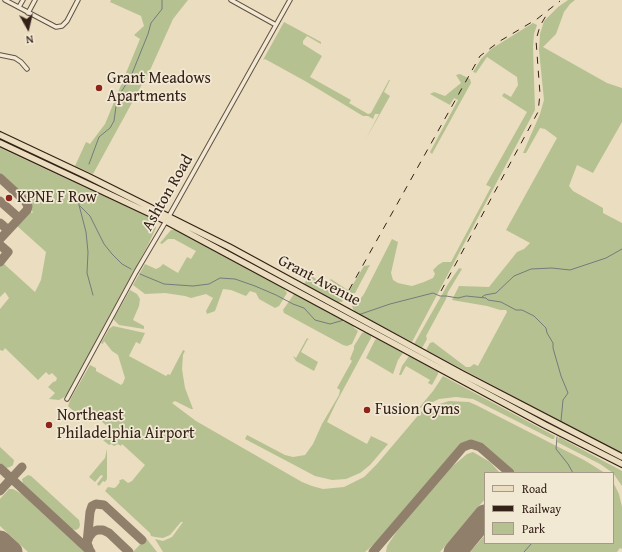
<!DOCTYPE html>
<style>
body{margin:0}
#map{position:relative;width:622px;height:552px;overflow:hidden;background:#ebddbf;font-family:"Gentium Book Plus",serif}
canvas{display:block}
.legend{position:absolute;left:484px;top:472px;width:130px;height:72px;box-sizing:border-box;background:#f2e9d5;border:1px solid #a69989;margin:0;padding:5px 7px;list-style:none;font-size:12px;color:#342117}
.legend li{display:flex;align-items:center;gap:8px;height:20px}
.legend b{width:20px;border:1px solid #a69989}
.north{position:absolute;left:8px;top:8px;width:40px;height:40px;-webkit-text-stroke:3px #f2e9d5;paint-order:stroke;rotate:172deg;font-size:11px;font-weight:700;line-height:16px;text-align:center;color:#342117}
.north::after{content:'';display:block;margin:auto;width:14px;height:18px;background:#342117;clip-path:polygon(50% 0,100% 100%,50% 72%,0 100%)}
</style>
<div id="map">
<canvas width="622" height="552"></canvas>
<ul class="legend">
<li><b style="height:5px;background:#ebddbf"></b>Road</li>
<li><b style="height:5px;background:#342117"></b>Railway</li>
<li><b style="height:11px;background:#b6c192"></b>Park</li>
</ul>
<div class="north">N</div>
</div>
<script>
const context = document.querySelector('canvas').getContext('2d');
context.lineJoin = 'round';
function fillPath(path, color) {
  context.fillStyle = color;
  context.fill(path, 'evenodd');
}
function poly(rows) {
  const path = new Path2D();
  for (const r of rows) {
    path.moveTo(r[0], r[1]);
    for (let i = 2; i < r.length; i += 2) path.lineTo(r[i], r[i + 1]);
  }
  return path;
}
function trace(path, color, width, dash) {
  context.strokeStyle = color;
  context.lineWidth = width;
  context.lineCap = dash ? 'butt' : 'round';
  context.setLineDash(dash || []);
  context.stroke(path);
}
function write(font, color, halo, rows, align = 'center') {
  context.font = font + ' "Gentium Book Plus",serif';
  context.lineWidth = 3.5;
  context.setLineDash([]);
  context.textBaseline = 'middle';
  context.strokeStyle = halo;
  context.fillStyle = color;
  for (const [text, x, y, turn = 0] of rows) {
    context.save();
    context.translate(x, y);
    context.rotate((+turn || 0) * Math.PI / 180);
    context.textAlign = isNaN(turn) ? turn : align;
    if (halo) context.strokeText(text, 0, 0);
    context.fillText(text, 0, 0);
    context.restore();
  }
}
fillPath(poly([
 [111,0,188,0,173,19,151,68,93,174,75,166,86,142,90,144,105,124,140,39,134,35,144,26,141,16,110,2],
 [568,0,575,0,570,4,564,12,556,34,543,47,607,83,622,88,622,122,593,173,577,165,569,186,573,191,603,208,603,213,622,223,622,454,426,350,430,343,433,342,466,367,470,367,474,364,478,366,507,312,506,310,500,310,487,306,452,300,459,286,489,287,517,252,524,249,530,243,506,230,557,138,545,129,540,128,526,153,523,153,540,114,544,100,539,50,540,34,544,21,558,7],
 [284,22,321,42,321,44,307,36,303,41,303,44,322,56,310,77,351,100,349,103,368,114,371,113,389,80,390,80,384,92,390,96,366,139,379,114,375,114,373,119,368,116,363,116,305,81,265,59,263,60],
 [533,23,537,25,534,34,533,47,535,110,412,342,355,312,353,309,352,305,353,303,357,303,364,294,392,239,398,242,391,273,393,280,398,283,412,286,424,282,433,278,435,274,433,270,438,265,443,262,451,262,491,187,486,185,527,112,502,96,504,93,511,97,518,85,517,77,487,57,476,73,473,72,481,59,491,49],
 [460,74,470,79,471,83,432,154,430,152,458,100,454,98,450,105,430,94,434,92,445,96,461,83,456,75],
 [0,148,149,217,155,224,156,228,148,245,107,320,73,386,68,395,59,400,49,399,55,393,48,387,53,382,56,381,57,378,52,373,49,375,46,372,38,380,5,348,3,351,0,350,0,309,9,298,5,292,0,297,0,265,3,263,35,292,41,280,46,252,16,225,29,211,32,213,33,212,30,209,29,202,0,175],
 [171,230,176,230,179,231,284,289,287,293,279,306,275,308,259,299,256,293,250,291,246,296,231,290,223,289,215,311,207,314,206,311,213,298,206,294,191,298,185,296,165,293,145,294,133,285,145,264,156,269,160,267,163,264,178,273,187,257,191,259,196,251,174,239,168,239,162,244,160,243],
 [370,265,355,293,352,294,348,293,330,280,331,279,349,291,364,266],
 [459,268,462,269,448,292,446,299,426,336,427,339,422,348,414,344,448,284],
 [310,275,342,296,343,300,342,302,338,302,304,284],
 [130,290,137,294,140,299,139,306,133,320,144,326,144,329,119,325,114,320,114,318],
 [294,294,338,317,344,322,346,321,354,326,353,327,358,331,352,344,347,346,343,345,284,313,283,310],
 [113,326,145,333,140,344,136,342,129,356,166,376,168,374,170,375,183,350,185,351,183,355,182,369,185,388,193,409,191,409,175,401,172,403,196,421,302,482,312,486,323,489,344,487,364,477,377,464,421,412,430,407,449,401,469,402,476,405,584,460,605,473,516,473,485,446,480,443,470,441,461,444,457,448,379,540,365,552,163,552,155,539,163,541,172,537,183,522,181,522,170,535,163,538,155,537,151,536,150,533,105,491,108,487,114,488,116,487,120,482,119,481,120,480,123,479,128,483,132,481,145,465,122,444,121,446,118,444,114,446,111,444,109,445,103,440,111,430,86,407,78,415,68,406,71,398,90,365,96,368,96,371,121,385,123,383,125,378,118,355,112,351,104,341,103,344,101,343,109,329],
 [365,332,371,335,371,338,336,403,327,422,367,444,371,436,388,444,370,465,360,473,346,479,332,480,315,476,245,439,247,435,285,455,293,457,305,455,313,444,322,424,339,395,340,390,337,388,352,361,350,359,354,349,354,346,362,333],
 [307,338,310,340,308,339,301,352,318,362,314,371,296,361,293,356,296,358],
 [377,339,403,353,398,360,393,374,366,358,375,340],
 [409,356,438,371,438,374,432,385,428,383,430,380,406,366,401,375,399,375,402,366],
 [443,376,553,435,555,436,554,439,552,439,473,399,456,397,439,399,418,409,433,391],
 [559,437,622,471,622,486,613,473,600,464,557,442],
 [0,447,14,460,13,465,10,467,6,468,0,463],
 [107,449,107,479,105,482,103,481,99,486,97,484,103,476,101,475,95,482,89,477,105,458],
 [473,452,490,462,500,473,485,473,485,499,440,552,386,552,387,546,399,528,448,470,467,454],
 [28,475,31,476,79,520,80,525,79,528,76,530,71,529,23,484,22,479],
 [613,482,619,494,622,507,622,549,620,548,617,552,470,552,485,535,485,543,613,543],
 [9,489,13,489,22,494,85,552,28,552,0,526,0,499],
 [146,538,157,552,133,552]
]), '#b6c192');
trace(poly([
 [89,164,99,137,110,128,114,121,117,99,131,76,148,34,151,23,162,9,162,0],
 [82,193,79,199,79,205,86,232,88,252,87,273,93,295],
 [80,206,90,216,104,244,112,254,122,264,131,269],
 [140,274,164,284,193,286,209,284,220,278,235,279,255,286,276,295,293,304,304,308,315,320,330,324,344,320],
 [482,297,485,295,496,293,514,276,531,269,552,268,570,270,606,258,622,249],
 [358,315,390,304,433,293,440,296,446,296,458,298,466,296,486,298,488,300,501,302,516,310,522,310,534,316,546,328,547,333,553,343,553,348,561,376,568,393,563,400,561,421],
 [557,437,556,449,568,464,573,473],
 [524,552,532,543]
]), '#737c7b', 1);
trace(poly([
 [0,178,25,201,28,206,27,210,0,239],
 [0,201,19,218],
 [0,223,8,230],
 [0,245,8,252,0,262],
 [0,468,91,552],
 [0,491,22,467],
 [88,540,89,537,93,532,97,530,103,530,109,533,129,552],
 [90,551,87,543,90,512,92,506,96,504,104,505,142,540],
 [373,552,463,447,471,444,480,447,510,473]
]), '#907f6b', 9);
trace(poly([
 [0,542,11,552],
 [455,552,485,516]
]), '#907f6b', 23);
const street = poly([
 [5,0,56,27,62,26,67,21,78,0],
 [231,0,276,25],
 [19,7,23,0],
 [28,13,35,0],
 [0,55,15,58,21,62,27,69],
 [67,399,136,272,169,216,290,0]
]);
const primary = poly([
 [0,135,87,176,229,247,462,374,622,457],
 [0,143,166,221,545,425,622,464]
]);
trace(street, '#625041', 5.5);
trace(primary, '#342117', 8);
trace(street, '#f2e9d5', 3.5);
trace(primary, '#ebddbf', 5.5);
trace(poly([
 [349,290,480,56,500,41,537,19,560,1],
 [441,291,538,112,540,94,536,40,540,26,547,14]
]), '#342117', 1, [7, 7]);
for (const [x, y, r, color] of [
 [99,88,4,"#8f2418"],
 [9,198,4,"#8f2418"],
 [367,410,4,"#8f2418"],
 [49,425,4,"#8f2418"]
]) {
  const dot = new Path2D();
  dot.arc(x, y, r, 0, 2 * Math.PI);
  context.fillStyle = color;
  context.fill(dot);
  trace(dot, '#f2e9d5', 1.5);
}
write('16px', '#342117', '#f2e9d5', [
 ["Grant Meadows",107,79],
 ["Apartments",107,97],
 ["KPNE F Row",17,198],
 ["Fusion Gyms",375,410],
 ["Northeast",57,416],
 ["Philadelphia Airport",57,434]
], 'left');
write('16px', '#342117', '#f2e9d5', [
 ["Ashton Road",168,193,-60],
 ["Grant Avenue",319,281,28]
]);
</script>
